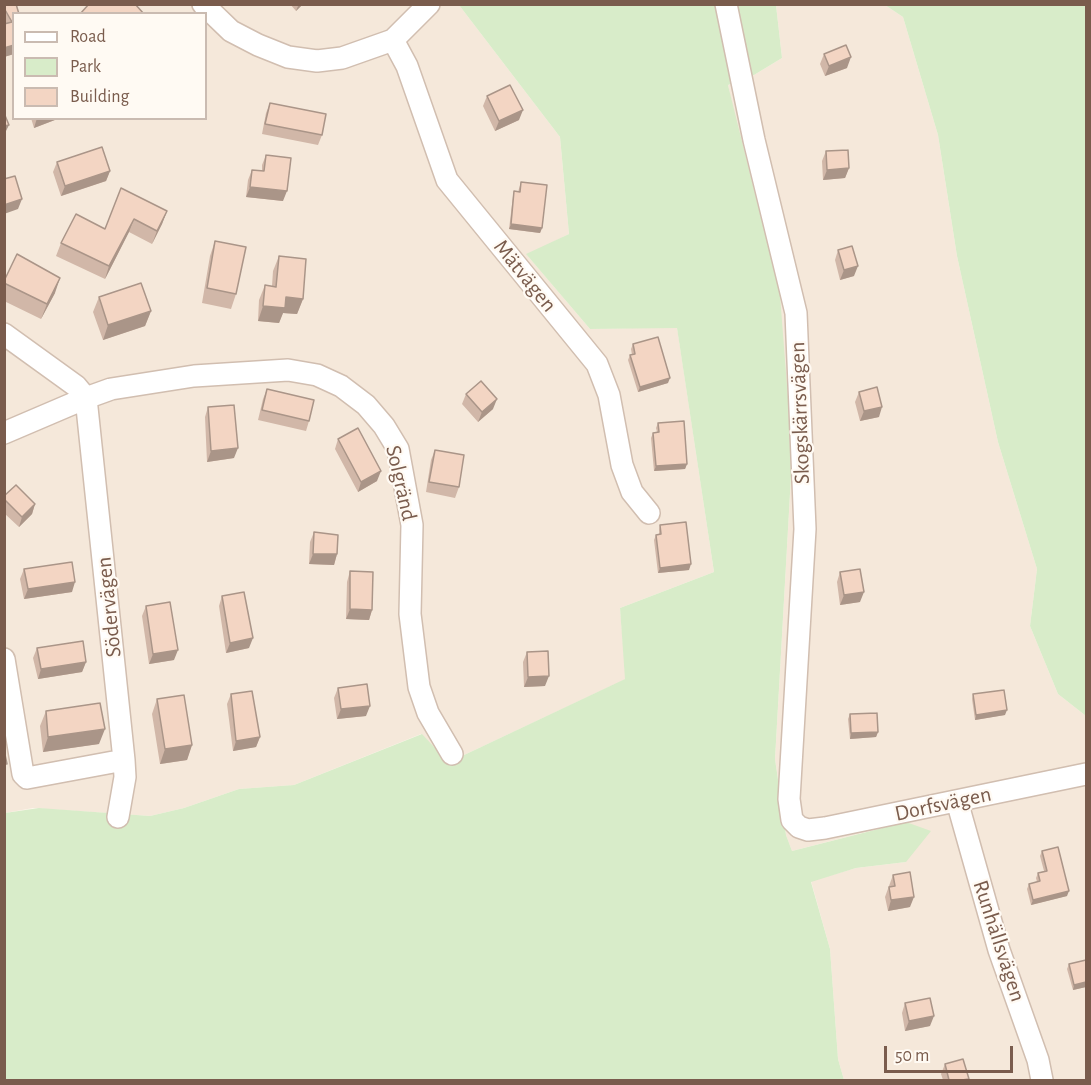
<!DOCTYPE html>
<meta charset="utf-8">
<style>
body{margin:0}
#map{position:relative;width:1091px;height:1085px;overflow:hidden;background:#fdf6ec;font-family:"Alegreya Sans",sans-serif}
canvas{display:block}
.frame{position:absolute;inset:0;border:6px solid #7a5c4d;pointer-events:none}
.legend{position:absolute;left:12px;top:12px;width:195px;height:108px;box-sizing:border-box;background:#fffaf3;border:2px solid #cabbb1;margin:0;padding:8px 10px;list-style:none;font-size:18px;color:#7a5c4d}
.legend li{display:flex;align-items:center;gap:12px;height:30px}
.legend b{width:30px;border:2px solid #cabbb1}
.scale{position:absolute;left:884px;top:1046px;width:129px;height:27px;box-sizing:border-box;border:3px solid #7a5c4d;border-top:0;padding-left:8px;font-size:18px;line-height:21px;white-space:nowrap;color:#7a5c4d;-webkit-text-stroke:4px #fffaf3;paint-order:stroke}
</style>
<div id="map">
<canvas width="1091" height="1085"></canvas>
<div class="frame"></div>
<ul class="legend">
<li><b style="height:8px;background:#fff"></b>Road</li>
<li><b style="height:16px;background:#d8ecc9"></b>Park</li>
<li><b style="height:16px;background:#f3d5c3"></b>Building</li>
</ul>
<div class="scale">50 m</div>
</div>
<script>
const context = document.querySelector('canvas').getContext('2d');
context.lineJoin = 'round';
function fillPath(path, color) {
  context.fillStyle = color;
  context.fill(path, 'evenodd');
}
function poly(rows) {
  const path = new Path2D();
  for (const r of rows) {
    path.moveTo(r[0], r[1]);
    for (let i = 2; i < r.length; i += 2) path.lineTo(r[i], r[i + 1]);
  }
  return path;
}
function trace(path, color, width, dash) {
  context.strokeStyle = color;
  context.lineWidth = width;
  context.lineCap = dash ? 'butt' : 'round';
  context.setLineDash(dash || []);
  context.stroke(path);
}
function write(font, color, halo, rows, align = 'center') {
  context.font = font + ' "Alegreya Sans",sans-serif';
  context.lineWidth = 4.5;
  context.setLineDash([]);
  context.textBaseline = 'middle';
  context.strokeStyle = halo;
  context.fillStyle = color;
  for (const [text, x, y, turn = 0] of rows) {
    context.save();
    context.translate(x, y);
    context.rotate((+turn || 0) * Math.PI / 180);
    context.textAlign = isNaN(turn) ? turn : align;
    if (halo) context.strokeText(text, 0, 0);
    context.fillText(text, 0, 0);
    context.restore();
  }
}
fillPath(poly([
 [5,5,459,5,560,137,569,234,527,255,590,329,677,327,714,572,620,608,626,679,462,756,450,764,421,734,294,785,239,789,184,808,150,816,33,808,5,813],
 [14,14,206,14,206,118,14,118],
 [776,5,885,5,903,17,938,135,957,256,998,442,1037,569,1030,626,1058,694,1086,716,1086,1080,844,1080,838,1059,830,949,811,881,856,868,906,862,905,822,792,851,786,835,775,759,791,476,745,162,728,85,754,75,782,58]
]), '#f5e8da');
fillPath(poly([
 [459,5,776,5,782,58,754,75,728,85,780,295,788,399,791,476,775,759,786,835,792,851,906,822,931,831,906,862,856,868,811,882,830,949,838,1059,844,1080,5,1080,5,813,39,808,150,816,184,808,239,789,294,785,422,734,450,764,462,756,625,679,620,608,714,572,677,328,590,329,526,254,569,234,560,137],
 [885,5,1086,5,1086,716,1058,694,1030,626,1037,569,998,442,957,256,938,135,903,17]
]), '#d8ecc9');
const minor = poly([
 [203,4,231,31,258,45,288,57,317,61,342,58,393,40,429,4],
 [726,4,754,140,796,313,805,529,789,799,792,820,799,827,808,830,825,828,1086,774],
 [393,40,407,66,447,180,597,364,609,395,622,465,632,492,649,513],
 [4,334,76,386,86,398,111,389,194,376,288,370,317,375,341,386,366,405,384,426,398,449,412,525,410,614,419,687,428,713,452,754],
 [4,433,86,398,124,760,125,777,118,817],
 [4,659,23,774,27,778,124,760],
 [957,801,999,950,1038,1060,1042,1080]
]);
trace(minor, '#d1beb0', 24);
trace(minor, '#fff', 21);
fillPath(poly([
 [4,4,19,4,17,6,14,14,14,54,4,57],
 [290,4,303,4,296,11],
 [824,54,847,68,825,76,820,64],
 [487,96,519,120,495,131,483,106],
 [270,103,322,135,318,145,262,134,266,113],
 [31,118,60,118,34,128],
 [826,151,849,168,845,178,823,180,822,161],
 [266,155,283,201,246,197,248,180,252,170,262,171,262,165],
 [57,162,110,171,106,181,61,196,53,172],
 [521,182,542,228,540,233,509,229,513,196,514,191,518,192],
 [121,188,167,211,162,224,152,244,129,232,105,279,56,256,61,243,105,229],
 [215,241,236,294,231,309,202,303,210,256],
 [838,250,854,276,840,280,835,260],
 [279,256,303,299,297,314,283,313,279,323,258,321,259,300,265,285,272,286,273,271],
 [4,281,55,293,41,319,4,301],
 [99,297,151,311,145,326,103,340,93,312],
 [633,344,668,383,638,392,628,360,630,355,632,355,631,349],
 [267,389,309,421,306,431,258,420,263,399],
 [859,392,879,417,860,421,855,402],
 [466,394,493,409,478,422,462,404],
 [208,407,234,458,207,462,205,417],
 [658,423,687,464,685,469,654,471,651,438,653,433,657,432,656,428],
 [338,439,377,481,358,492,335,449],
 [435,450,459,487,455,498,426,492,431,460],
 [4,496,35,504,32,514,19,527,4,513],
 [660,525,689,570,658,573,654,540,656,535,659,535,659,530],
 [314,532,337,554,334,565,309,564,310,542],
 [24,569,72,592,24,599,20,579],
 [350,571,372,610,369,620,346,619,347,582],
 [840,572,860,602,840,605,837,582],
 [222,596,249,648,226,653,219,606],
 [146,606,174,660,149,664,142,616],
 [37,648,86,662,82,672,38,679,33,658],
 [527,652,545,686,524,687,523,662],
 [338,688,366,716,337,719,334,698],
 [231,694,260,737,256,747,233,751,227,704],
 [973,694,1005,715,975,720,972,699],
 [157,699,192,745,187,760,160,764,152,714],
 [46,711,99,744,43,752,40,726],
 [850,714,878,732,876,737,850,739,848,719],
 [1042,851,1067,896,1031,905,1027,889,1029,884,1037,882,1036,878,1038,873,1044,871,1040,856],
 [893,875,910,907,888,911,885,897],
 [1086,962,1086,987,1073,990,1067,969,1069,964],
 [905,1003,930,1026,905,1031,902,1013],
 [945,1064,968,1080,943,1080,941,1074]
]), '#d1b7a8');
fillPath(poly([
 [300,4,303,4,296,11,298,6],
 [14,45,14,54,4,57,4,48],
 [851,57,847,68,825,76,829,66],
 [523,110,519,120,495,131,499,121],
 [37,118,60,118,34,128],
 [9,125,4,135,4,126],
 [849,168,845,178,823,180,827,170],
 [110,171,106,181,61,196,65,186],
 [250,187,287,191,283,201,246,197],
 [22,199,18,209,4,214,4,205],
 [167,211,162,224,152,244,157,231],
 [134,219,129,232,105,279,109,266],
 [511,224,542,228,540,233,509,229],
 [858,266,854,276,840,280,844,270],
 [60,278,55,293,41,319,47,304],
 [286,297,303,299,297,314,283,313,279,323,258,321,263,306],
 [151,311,145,326,103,340,108,325],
 [670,378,668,383,638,392,640,387],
 [497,399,493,409,478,422,482,412],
 [882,407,879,417,860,421,864,411],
 [238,448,234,458,207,462,211,451],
 [687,464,685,469,654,471,656,466],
 [381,471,377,481,358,492,361,482],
 [35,504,32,514,19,527,22,517],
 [313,554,337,554,334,565,309,564],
 [691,564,689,570,658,573,660,568],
 [75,582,72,592,24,599,28,589],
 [864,592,860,602,840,605,844,595],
 [350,609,372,610,369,620,346,619],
 [253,638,249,648,226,653,230,643],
 [178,650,174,660,149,664,153,654],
 [86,662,82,672,38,679,41,669],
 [549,676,545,686,524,687,528,677],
 [370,706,366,716,337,719,341,709],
 [1007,710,1005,715,975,720,976,715],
 [105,729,99,744,43,752,48,737],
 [878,732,876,737,850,739,851,733],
 [260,737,256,747,233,751,236,741],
 [192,745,187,760,160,764,165,749],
 [1069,891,1067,896,1031,905,1033,900],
 [914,897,910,907,888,911,891,900],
 [1086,982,1086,987,1073,990,1074,985],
 [934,1016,930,1026,905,1031,909,1021]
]), '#aa9588');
const building = poly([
 [4,4,16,4,19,14,14,14,14,45,4,48,4,24,12,22,4,8,4,4],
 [89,4,135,4,144,14,80,14,89,4],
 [846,45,851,57,829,66,824,54,846,45],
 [510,85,523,110,499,121,487,96,510,85],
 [270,103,326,114,322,135,265,124,270,103],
 [4,113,9,125,4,126,4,113],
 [102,147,110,171,65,186,57,162,102,147],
 [848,150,849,168,827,170,826,151,848,150],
 [266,155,291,158,287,191,250,187,252,170,264,171,266,155],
 [15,176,22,199,4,205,4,179,15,176],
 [521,182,547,185,542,228,511,224,514,191,520,192,521,182],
 [121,188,167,211,157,231,134,219,109,266,61,243,76,214,105,229,121,188],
 [215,241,246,247,236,294,207,288,215,241],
 [852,246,858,266,844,270,838,250,852,246],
 [17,254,60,278,47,304,4,283,4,281,17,254],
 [279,256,306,259,303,299,286,297,285,308,263,306,265,285,276,287,279,256],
 [141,283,151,311,108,325,99,297,141,283],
 [658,337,670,378,640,387,630,355,635,354,633,344,658,337],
 [481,381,497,399,482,412,466,394,481,381],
 [877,387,882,407,864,411,859,392,877,387],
 [267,389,314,400,309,421,262,410,267,389],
 [234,405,238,448,211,451,208,407,234,405],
 [684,421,687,464,656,466,653,433,659,432,658,423,684,421],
 [358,428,381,471,361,482,338,439,358,428],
 [435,450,464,455,459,487,429,482,435,450],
 [16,485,35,504,22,517,4,499,4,496,16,485],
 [686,522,691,564,660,568,656,535,661,534,660,525,686,522],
 [314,532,338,535,337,554,313,554,314,532],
 [72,562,75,582,28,589,24,569,72,562],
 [860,569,864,592,844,595,840,572,860,569],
 [350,571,373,572,372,610,350,609,350,571],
 [244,592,253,638,230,643,222,596,244,592],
 [170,602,178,650,153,654,146,606,170,602],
 [83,641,86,662,41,669,37,648,83,641],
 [548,651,549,676,528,677,527,652,548,651],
 [367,684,370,706,341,709,338,688,367,684],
 [1004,690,1007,710,976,715,973,694,1004,690],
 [252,691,260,737,236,741,231,694,252,691],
 [184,695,192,745,165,749,157,699,184,695],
 [100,703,105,729,48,737,46,711,100,703],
 [877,713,878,732,851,733,850,714,877,713],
 [4,750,7,764,4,764,4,750],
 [1058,847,1069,891,1033,900,1029,884,1040,881,1038,873,1047,871,1042,851,1058,847],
 [910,872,914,897,891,900,889,887,895,886,893,875,910,872],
 [1086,960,1086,982,1074,985,1069,964,1086,960],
 [930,998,934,1016,909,1021,905,1003,930,998],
 [963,1059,969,1079,962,1080,949,1080,945,1064,963,1059]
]);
fillPath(building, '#f3d5c3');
trace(building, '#aa9588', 1.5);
write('22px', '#7a5c4d', '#fffaf3', [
 ["Mätvägen",525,276,51],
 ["Skogskärrsvägen",800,413,-92],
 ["Solgränd",401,483,77],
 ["Södervägen",109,607,-96],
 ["Dorfsvägen",943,804,-12],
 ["Runhällsvägen",999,941,72]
]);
</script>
